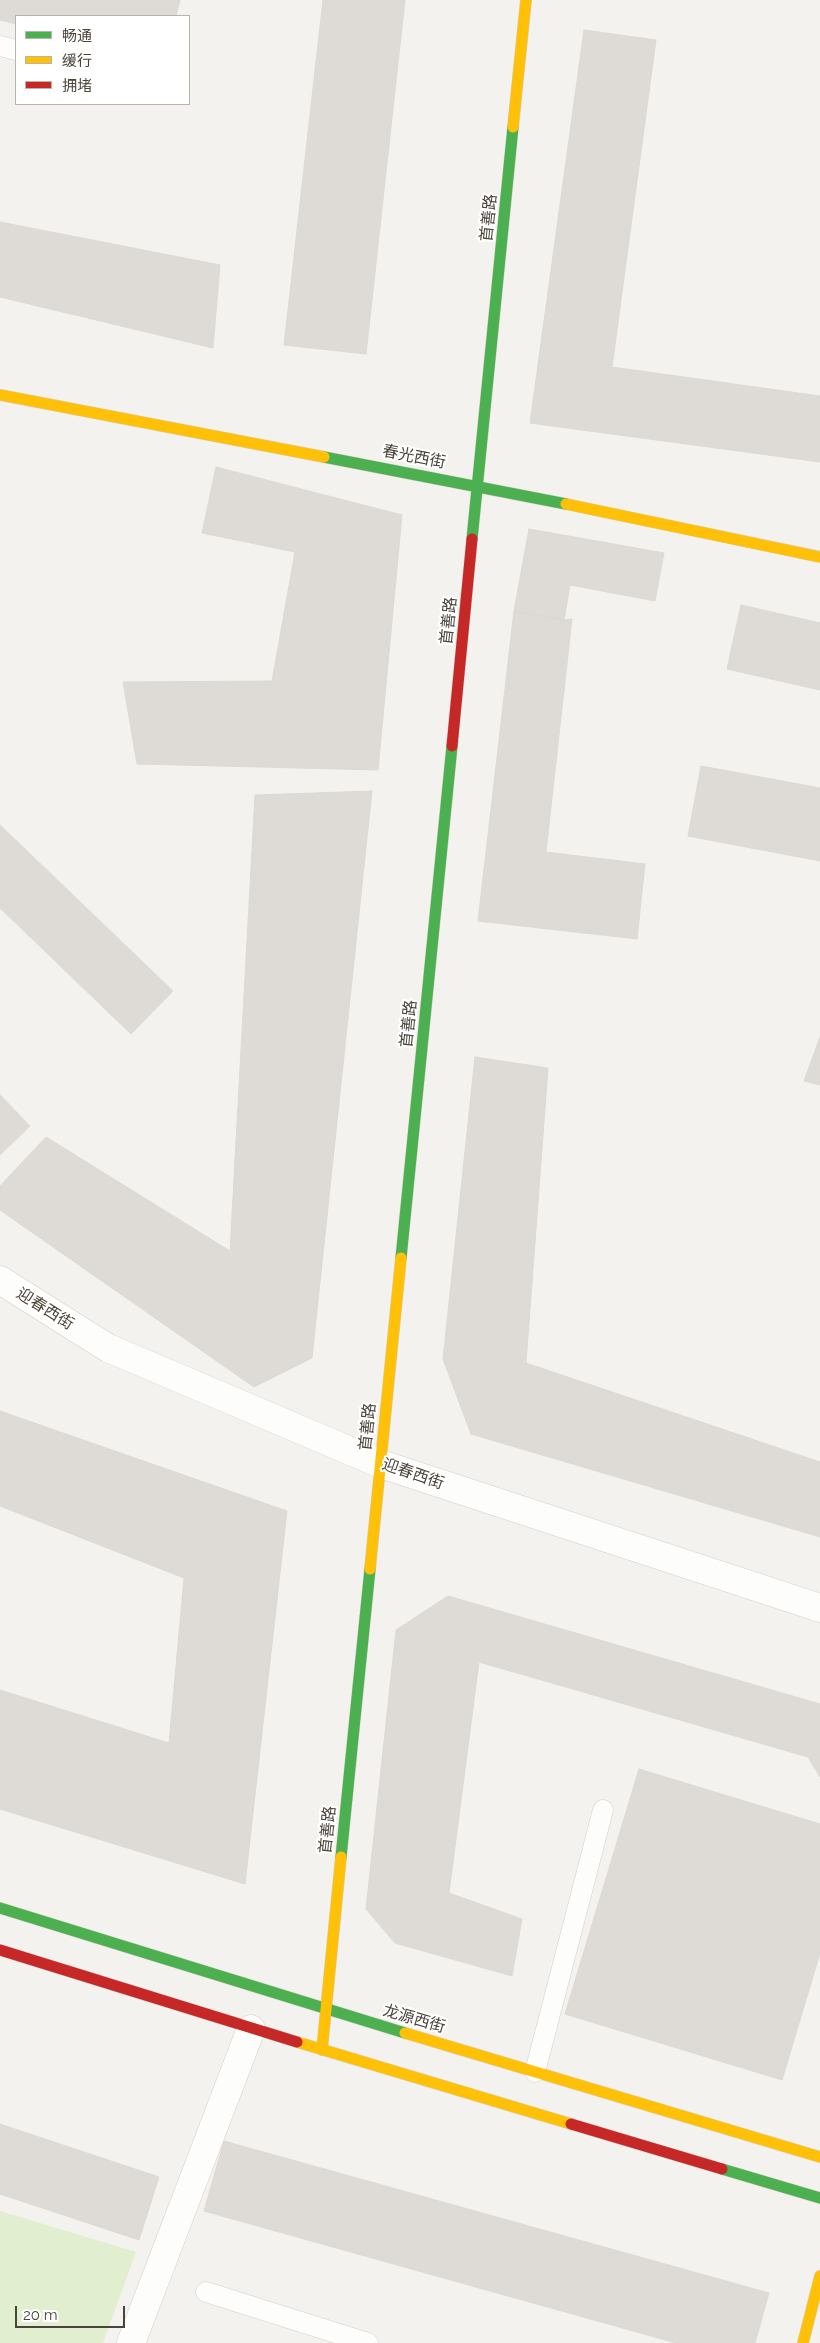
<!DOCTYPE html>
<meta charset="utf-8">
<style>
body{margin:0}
#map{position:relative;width:820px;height:2343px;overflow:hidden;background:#f4f2ee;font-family:Raleway,"Noto Sans SC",sans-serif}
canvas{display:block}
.legend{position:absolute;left:15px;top:15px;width:175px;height:90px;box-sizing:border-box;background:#fff;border:1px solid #b7b4b0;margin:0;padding:6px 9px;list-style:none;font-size:15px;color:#4b4439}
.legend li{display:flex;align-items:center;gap:10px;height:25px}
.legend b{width:25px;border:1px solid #b7b4b0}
.scale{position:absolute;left:15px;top:2306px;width:110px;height:22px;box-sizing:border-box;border:2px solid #4b4439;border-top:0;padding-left:6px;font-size:15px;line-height:18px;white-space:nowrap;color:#4b4439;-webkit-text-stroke:4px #fff;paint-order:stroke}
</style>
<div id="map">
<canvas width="820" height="2343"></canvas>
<ul class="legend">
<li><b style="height:6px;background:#4caf50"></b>畅通</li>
<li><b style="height:6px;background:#ffc107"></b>缓行</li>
<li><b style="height:6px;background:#c62828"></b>拥堵</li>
</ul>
<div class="scale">20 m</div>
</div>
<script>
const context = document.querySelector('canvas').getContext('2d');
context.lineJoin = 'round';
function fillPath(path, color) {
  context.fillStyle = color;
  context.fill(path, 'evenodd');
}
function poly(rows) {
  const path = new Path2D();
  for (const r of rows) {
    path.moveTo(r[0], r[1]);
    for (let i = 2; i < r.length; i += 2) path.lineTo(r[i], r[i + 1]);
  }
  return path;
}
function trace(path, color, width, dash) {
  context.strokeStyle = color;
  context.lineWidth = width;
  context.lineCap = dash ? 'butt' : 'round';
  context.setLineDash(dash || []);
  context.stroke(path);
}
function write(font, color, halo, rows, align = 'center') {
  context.font = font + ' Raleway,"Noto Sans SC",sans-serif';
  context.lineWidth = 4.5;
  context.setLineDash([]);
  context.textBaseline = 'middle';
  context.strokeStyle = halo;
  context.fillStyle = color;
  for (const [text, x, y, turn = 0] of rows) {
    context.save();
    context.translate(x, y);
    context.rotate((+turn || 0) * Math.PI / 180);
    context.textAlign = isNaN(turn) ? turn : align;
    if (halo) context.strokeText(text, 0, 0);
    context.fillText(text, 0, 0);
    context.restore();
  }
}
fillPath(poly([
 [0,2211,136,2252,103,2343,0,2343]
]), '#e1eecf');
const building = poly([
 [0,0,180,0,176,16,16,16,16,24,0,20,0,0],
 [323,0,405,0,366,354,284,345,323,0],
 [584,30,656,40,612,367,820,396,820,462,530,423,584,30],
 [0,222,220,265,213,348,0,297,0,222],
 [216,467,402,515,378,770,137,764,123,682,272,681,295,552,202,533,216,467],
 [529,529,664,553,655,601,570,585,564,620,514,611,529,529],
 [741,605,820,623,820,690,727,669,741,605],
 [514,611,564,620,572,619,546,852,645,864,637,939,478,921,514,611],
 [701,766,820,788,820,861,688,836,701,766],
 [372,791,312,1358,254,1387,0,1210,0,1186,46,1137,230,1251,255,795,372,791],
 [0,825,173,991,131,1034,0,908,0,825],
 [820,1037,820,1085,804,1081,820,1037],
 [475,1057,548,1068,526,1363,820,1462,820,1537,471,1434,443,1359,475,1057],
 [0,1095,30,1126,0,1155,0,1095],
 [0,1411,287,1511,245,1884,0,1809,0,1690,169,1743,184,1578,0,1506,0,1411],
 [448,1596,820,1704,820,1777,808,1757,479,1662,449,1893,522,1919,512,1976,395,1943,366,1909,396,1630,448,1596],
 [639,1769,820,1824,820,1953,782,2080,565,2014,639,1769],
 [0,2124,159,2177,139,2240,0,2194,0,2124],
 [224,2141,769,2293,755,2343,676,2343,204,2211,224,2141]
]);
fillPath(building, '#dedbd6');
trace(building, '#dcd9d4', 1);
const lane = poly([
 [0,46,16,50],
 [535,2072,603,1810],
 [206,2292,368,2343]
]);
const street = poly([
 [0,1280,108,1348,381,1464,820,1608],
 [131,2343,251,2029]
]);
const fast = poly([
 [324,457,566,504],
 [472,539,513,127],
 [401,1258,452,746],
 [341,1857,370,1569],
 [0,1908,405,2033],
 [722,2169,820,2198]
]);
const slow = poly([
 [513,127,526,0],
 [0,395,324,457],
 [566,504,820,557],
 [370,1569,401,1258],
 [405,2033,820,2157],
 [297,2042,571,2124],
 [322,2050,341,1857],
 [803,2343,820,2276]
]);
const jam = poly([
 [452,746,472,539],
 [0,1950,297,2042],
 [571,2124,722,2169]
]);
trace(lane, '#d2d0cb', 21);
trace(street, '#d2d0cb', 29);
trace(fast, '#d3cfc5', 12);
trace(slow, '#d3cfc5', 12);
trace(jam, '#d3cfc5', 12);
trace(lane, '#fdfdfc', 20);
trace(street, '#fdfdfc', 28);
trace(fast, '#4caf50', 11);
trace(slow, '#ffc107', 11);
trace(jam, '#c62828', 11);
write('16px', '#4b4439', '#fff', [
 ["首善路",489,218,-84],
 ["春光西街",414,457,11],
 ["首善路",449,621,-84],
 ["首善路",409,1024,-84],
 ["迎春西街",45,1309,32],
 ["首善路",368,1427,-84],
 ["迎春西街",413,1474,19],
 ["首善路",328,1830,-84],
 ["龙源西街",414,2019,16]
]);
</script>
